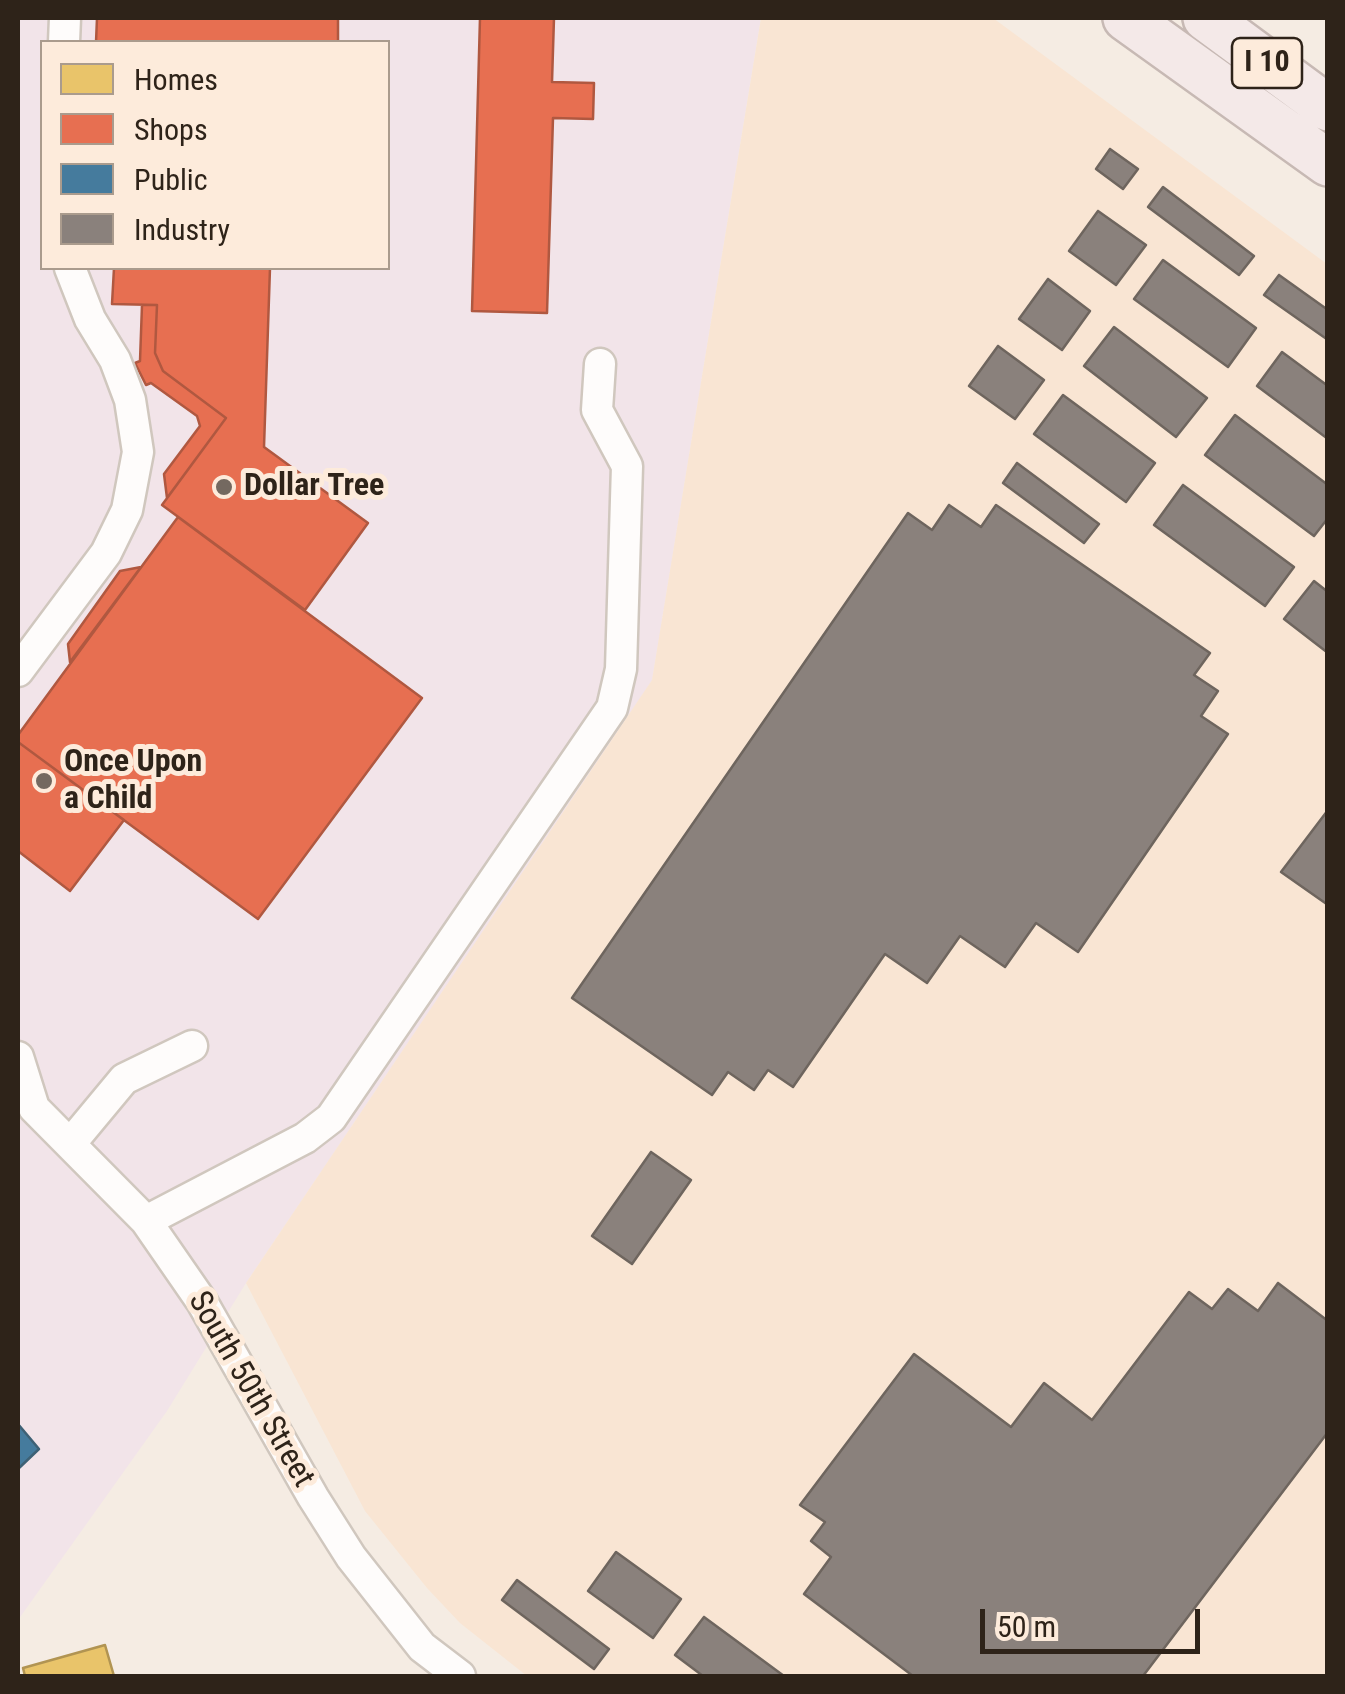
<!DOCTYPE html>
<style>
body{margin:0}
#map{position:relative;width:1345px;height:1694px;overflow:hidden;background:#f5ece3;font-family:"Roboto Condensed",sans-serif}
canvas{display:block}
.frame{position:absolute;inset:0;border:20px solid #2e2319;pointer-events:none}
.legend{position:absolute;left:40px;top:40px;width:350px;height:230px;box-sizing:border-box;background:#fdebdb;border:2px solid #aa9b8d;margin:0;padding:12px 18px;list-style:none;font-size:30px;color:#2e2319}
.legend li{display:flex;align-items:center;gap:20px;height:50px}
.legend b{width:50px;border:2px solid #aa9b8d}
.scale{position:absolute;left:980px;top:1609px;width:220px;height:45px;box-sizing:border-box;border:5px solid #2e2319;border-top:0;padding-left:12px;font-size:30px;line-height:35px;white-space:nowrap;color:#2e2319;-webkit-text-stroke:8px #fdebdb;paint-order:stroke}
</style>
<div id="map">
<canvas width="1345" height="1694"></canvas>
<div class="frame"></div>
<ul class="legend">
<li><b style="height:28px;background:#e9c46a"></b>Homes</li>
<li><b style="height:28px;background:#e76f51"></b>Shops</li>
<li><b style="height:28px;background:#457b9d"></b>Public</li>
<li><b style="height:28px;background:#8a817c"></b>Industry</li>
</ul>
<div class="scale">50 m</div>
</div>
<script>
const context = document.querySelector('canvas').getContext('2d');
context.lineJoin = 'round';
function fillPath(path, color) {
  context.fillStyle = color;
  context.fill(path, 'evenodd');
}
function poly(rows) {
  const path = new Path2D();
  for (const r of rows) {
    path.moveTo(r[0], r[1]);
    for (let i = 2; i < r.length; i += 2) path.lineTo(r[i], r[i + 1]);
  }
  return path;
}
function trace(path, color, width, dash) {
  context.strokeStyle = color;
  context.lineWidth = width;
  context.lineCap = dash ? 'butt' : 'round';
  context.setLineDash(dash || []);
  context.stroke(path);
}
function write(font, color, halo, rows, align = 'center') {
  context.font = font + ' "Roboto Condensed",sans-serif';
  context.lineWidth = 10;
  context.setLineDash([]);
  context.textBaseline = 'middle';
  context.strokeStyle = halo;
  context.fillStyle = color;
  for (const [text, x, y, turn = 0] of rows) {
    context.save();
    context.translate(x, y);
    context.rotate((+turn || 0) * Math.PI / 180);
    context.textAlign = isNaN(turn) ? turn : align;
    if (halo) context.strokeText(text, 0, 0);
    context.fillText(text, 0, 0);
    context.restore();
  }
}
fillPath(poly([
 [18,18,761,18,652,681,246,1283,167,1411,18,1620],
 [42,42,388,42,388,268,42,268]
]), '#f2e4e9');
fillPath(poly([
 [761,18,993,18,1327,264,1327,1676,527,1676,460,1623,427,1588,365,1511,246,1283,652,680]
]), '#f9e5d3');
const homes = poly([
 [105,1645,114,1676,25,1676,23,1668,105,1645]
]);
fillPath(homes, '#e9c46a');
trace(homes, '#b19452', 2.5);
const shops = poly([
 [97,18,338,18,338,42,96,42,97,18],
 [480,18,554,18,552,82,594,83,593,119,553,118,547,313,472,311,480,18],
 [114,268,270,268,264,447,368,523,305,610,162,505,226,418,163,371,155,353,157,305,112,304,114,268],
 [142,305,157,305,155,353,163,371,226,418,167,498,164,474,200,426,197,416,151,383,146,385,135,363,140,361,142,305],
 [178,517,422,698,258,919,18,742,18,735,178,517],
 [141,567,70,662,68,644,120,571,141,567],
 [18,742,124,820,70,891,18,851,18,742]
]);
fillPath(shops, '#e76f51');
trace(shops, '#b05840', 2.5);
const public = poly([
 [18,1424,39,1449,18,1469,18,1424]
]);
fillPath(public, '#457b9d');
trace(public, '#3e6175', 2.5);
const industry = poly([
 [1110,149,1138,169,1123,189,1096,169,1110,149],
 [1163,187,1254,256,1239,275,1148,207,1163,187],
 [1098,211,1146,245,1116,285,1069,251,1098,211],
 [1163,260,1256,328,1228,367,1134,299,1163,260],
 [1279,275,1328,310,1328,340,1264,295,1279,275],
 [1048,279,1090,311,1062,350,1019,319,1048,279],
 [1114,327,1207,398,1176,437,1084,366,1114,327],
 [998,346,1044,380,1015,419,969,386,998,346],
 [1282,352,1328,386,1328,439,1257,386,1282,352],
 [1063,395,1155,463,1126,502,1034,434,1063,395],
 [1235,415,1328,485,1328,518,1314,536,1205,455,1235,415],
 [1017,463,1099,524,1084,543,1003,483,1017,463],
 [1183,485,1294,567,1265,606,1154,525,1183,485],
 [949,505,981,527,996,505,1210,653,1194,675,1218,691,1201,716,1228,734,1078,952,1036,923,1005,967,960,936,927,983,885,954,793,1087,768,1070,754,1090,728,1072,712,1095,572,998,908,513,932,530,949,505],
 [1314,581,1328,592,1328,653,1284,619,1314,581],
 [1328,810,1328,905,1281,872,1328,810],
 [651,1152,691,1180,632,1264,592,1236,651,1152],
 [1278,1283,1328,1321,1328,1432,1143,1676,913,1676,804,1594,831,1557,811,1541,825,1522,800,1505,914,1354,1011,1427,1044,1383,1092,1420,1189,1292,1212,1309,1228,1289,1258,1311,1278,1283],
 [616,1552,681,1599,653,1638,588,1591,616,1552],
 [517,1580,609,1649,594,1669,502,1600,517,1580],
 [704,1617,784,1676,703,1676,675,1655,704,1617]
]);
fillPath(industry, '#8a817c');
trace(industry, '#6e655e', 2.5);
const minor = poly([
 [64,42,65,18],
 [18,671,106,553,127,510,138,452,130,400,115,360,90,319,70,268],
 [18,1057,34,1108,146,1221,202,1302,313,1497,351,1557,422,1647,460,1676],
 [70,1144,124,1079,192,1046],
 [146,1221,305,1138,331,1118,612,708,621,669,627,466,597,410,600,364]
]);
const highway = poly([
 [1126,18,1328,163],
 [1206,18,1328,108]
]);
trace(minor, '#d0c7be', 35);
trace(highway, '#c7b9b4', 50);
trace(minor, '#fefcfb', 30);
trace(highway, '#f4e9e8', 45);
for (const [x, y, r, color] of [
 [224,487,10,"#746960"],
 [44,781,10,"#746960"]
]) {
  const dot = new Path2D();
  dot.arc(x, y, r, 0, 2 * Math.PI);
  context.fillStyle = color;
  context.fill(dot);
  trace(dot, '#fdebdb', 4);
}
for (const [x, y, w] of [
 [1267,63,70]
]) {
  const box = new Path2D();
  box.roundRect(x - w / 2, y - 25, w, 50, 8);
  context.fillStyle = '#fdebdb';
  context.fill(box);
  trace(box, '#2e2319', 2.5);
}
write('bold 30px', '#2e2319', null, [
 ["I 10",1267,63]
]);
write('bold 32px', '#2e2319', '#fdebdb', [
 ["Dollar Tree",244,487],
 ["Once Upon",64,763],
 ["a Child",64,800]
], 'left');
write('32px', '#2e2319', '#fdebdb', [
 ["South 50th Street",250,1390,60]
]);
</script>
